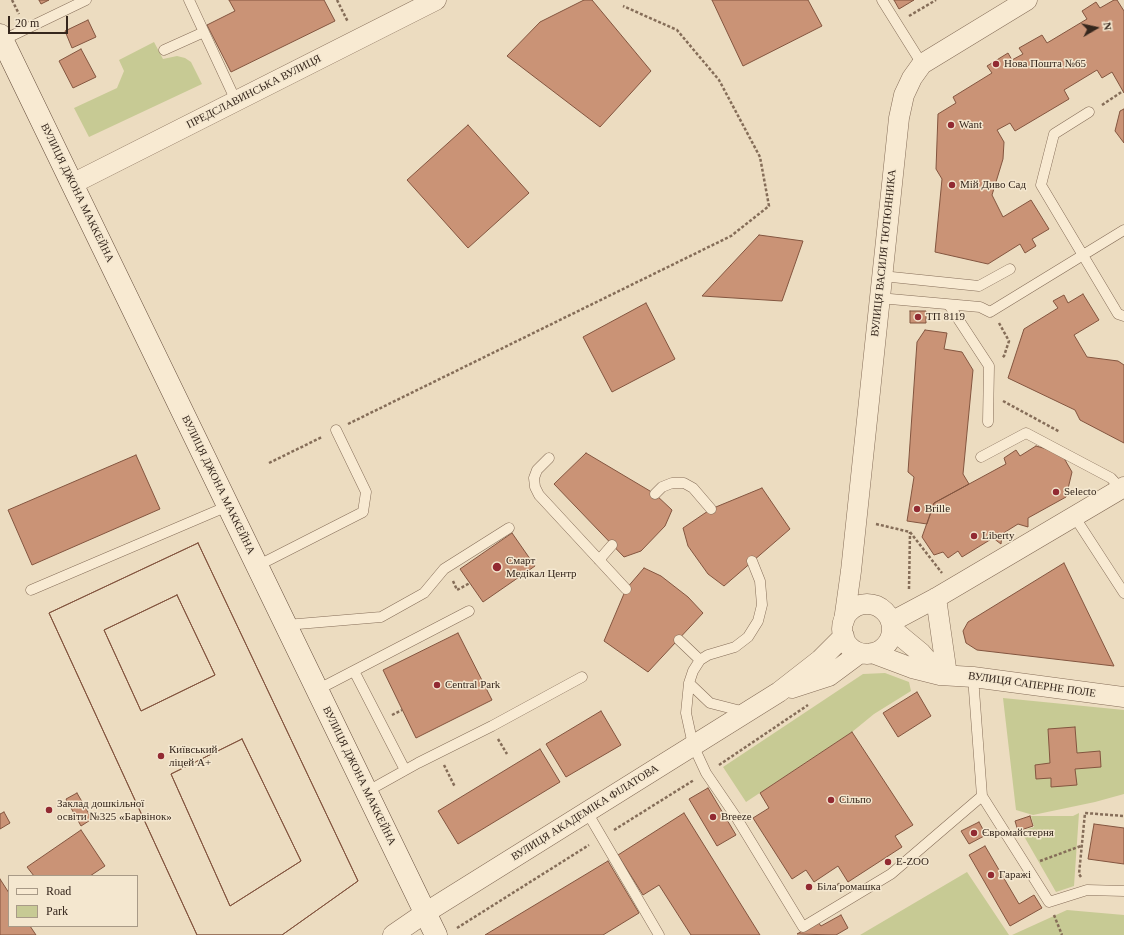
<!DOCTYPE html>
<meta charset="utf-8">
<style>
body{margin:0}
#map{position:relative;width:1124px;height:935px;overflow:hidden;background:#ecdcc0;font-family:"Times New Roman",serif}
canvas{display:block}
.legend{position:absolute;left:8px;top:875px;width:130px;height:52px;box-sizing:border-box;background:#f4e7cf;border:1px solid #a89a87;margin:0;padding:5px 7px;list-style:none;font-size:12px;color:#35261c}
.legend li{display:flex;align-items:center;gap:8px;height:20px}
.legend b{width:20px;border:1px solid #a89a87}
.north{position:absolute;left:1076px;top:8px;width:40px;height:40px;-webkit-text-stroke:3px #f4e7cf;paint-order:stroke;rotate:81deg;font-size:11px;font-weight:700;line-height:16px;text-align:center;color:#35261c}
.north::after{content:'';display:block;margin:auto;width:14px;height:18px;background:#35261c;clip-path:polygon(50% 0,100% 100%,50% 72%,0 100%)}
.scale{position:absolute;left:8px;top:16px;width:60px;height:18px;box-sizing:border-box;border:2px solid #35261c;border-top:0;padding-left:5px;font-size:12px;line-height:14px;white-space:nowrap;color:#35261c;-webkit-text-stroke:3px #f4e7cf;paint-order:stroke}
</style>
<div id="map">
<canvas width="1124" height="935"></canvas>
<ul class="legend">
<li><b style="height:5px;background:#f8ead2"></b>Road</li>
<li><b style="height:11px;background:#c7ca94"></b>Park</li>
</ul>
<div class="north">N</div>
<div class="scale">20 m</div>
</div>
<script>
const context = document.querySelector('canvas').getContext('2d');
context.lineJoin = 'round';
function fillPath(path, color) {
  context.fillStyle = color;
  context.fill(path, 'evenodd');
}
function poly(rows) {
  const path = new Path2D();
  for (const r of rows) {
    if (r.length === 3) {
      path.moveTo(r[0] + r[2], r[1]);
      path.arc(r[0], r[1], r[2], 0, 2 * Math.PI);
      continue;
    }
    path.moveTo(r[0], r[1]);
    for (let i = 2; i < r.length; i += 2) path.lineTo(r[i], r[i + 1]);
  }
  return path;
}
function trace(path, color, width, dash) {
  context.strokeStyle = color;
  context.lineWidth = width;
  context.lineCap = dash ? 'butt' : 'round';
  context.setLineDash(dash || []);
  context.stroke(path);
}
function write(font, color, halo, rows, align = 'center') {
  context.font = font + ' "Times New Roman",serif';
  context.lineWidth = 3;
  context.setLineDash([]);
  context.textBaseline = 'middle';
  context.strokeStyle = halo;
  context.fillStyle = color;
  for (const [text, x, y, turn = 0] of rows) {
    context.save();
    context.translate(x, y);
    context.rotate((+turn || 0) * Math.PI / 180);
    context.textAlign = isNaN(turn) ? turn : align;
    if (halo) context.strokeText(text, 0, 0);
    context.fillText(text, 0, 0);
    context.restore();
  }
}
fillPath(poly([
 [154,42,163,59,177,56,185,58,191,62,202,84,89,137,74,108,117,88,124,71,119,60],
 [885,673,909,682,911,691,874,714,852,732,746,802,723,767,863,674],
 [1003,698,1124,710,1124,794,1095,802,1033,815,1016,810],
 [1079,813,1074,886,1056,892,1021,831,1034,827,1031,816,1073,816],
 [967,872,1009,935,860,935],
 [1067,910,1124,915,1124,935,1012,935]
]), '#c7ca94');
const building = poly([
 [39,0,49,0,41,4,39,0],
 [229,0,324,0,335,21,231,72,207,25,235,11,229,0],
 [584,0,592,0,651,71,600,127,507,56,540,22,584,0],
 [712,0,808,0,822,26,743,66,712,0],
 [894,0,914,0,899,9,894,0],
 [1114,0,1117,0,1124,11,1124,93,1112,72,1102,78,1097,70,1064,90,1069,99,1015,131,1010,123,997,130,1004,142,1003,159,992,195,1003,217,1031,200,1049,229,1032,239,1036,246,1025,253,1020,244,988,264,935,252,942,179,936,169,938,114,956,103,953,97,992,73,987,66,1008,53,1012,60,1023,54,1019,48,1042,35,1047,43,1087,19,1082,11,1096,2,1100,8,1114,0],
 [88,20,96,37,72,48,65,31,88,20],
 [81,49,96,77,73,88,59,61,81,49],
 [1124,109,1124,143,1115,131,1120,111,1124,109],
 [468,125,529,193,468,248,407,180,468,125],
 [759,235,803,241,782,301,702,296,759,235],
 [1083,294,1099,320,1074,335,1087,357,1118,361,1124,365,1124,443,1080,420,1075,410,1008,378,1024,329,1058,308,1053,301,1064,295,1068,303,1083,294],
 [646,303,675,359,612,392,583,337,646,303],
 [910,311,926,311,926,323,910,323,910,311],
 [925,330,947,333,944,349,962,352,973,370,963,474,969,484,934,503,927,524,907,521,914,477,908,472,917,342,925,330],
 [1036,446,1061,453,1072,472,1066,497,1028,518,1028,527,1018,524,1002,534,1001,544,993,538,962,557,958,551,948,558,943,552,934,555,922,537,934,503,1006,464,1004,458,1016,450,1020,456,1036,446],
 [586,453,655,494,672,510,665,526,641,551,624,557,554,484,586,453],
 [136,455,160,509,32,565,8,510,136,455],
 [762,488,790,529,724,586,708,574,688,546,683,528,711,509,762,488],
 [512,533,535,566,483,602,460,569,512,533],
 [198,543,358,881,282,935,197,935,49,613,198,543],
 [177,595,215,675,141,711,104,630,177,595],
 [242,739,301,861,230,906,171,774,242,739],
 [198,543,358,881,282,935,197,935,49,613,198,543],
 [177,595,215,675,141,711,104,630,177,595],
 [242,739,301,861,230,906,171,774,242,739],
 [1064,563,1114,666,977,650,966,643,963,631,968,622,1064,563],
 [644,568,661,576,688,597,703,613,648,672,604,641,626,589,644,568],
 [458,633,492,700,416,738,383,670,458,633],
 [917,692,931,716,898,737,883,713,917,692],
 [601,711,621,745,566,777,546,744,601,711],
 [1075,727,1077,753,1100,751,1101,767,1075,769,1077,785,1051,787,1051,778,1036,779,1035,765,1050,763,1048,729,1075,727],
 [852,732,913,825,895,836,902,847,848,882,838,866,814,882,806,870,792,879,753,818,769,808,760,793,852,732],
 [540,749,560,782,458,844,438,811,540,749],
 [708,788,736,835,717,846,689,799,708,788],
 [77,793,92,819,81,826,66,799,77,793],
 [4,812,10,823,0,829,0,814,4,812],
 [684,813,760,935,691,935,659,885,643,895,618,855,684,813],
 [1030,816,1033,826,1018,831,1015,821,1030,816],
 [979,822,986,835,969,844,961,831,979,822],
 [1094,824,1124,828,1124,864,1088,859,1094,824],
 [81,830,105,866,90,876,34,876,27,867,81,830],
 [985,846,1019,904,1034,895,1042,908,1010,926,969,855,985,846],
 [608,861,639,913,603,935,485,935,608,861],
 [0,879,9,893,9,926,30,926,36,935,0,935,0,879],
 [841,915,848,928,836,935,797,934,818,922,821,926,841,915]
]);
fillPath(building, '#ca9376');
trace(building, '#83553f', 1);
const lane = poly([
 [189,0,236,101],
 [882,0,922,64],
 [3,40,86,0],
 [164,50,204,32],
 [1089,112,1054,134,1041,185,1118,314,1124,316],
 [882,276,979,286,1010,269],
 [879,298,980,307,990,312,1124,230],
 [949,305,989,366,988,422],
 [981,457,1026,433,1111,478,1121,489],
 [549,458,537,470,534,478,535,487,539,495,626,589],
 [655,494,662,487,672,483,684,483,693,488,711,509],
 [1074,516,1124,593],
 [599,560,612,545],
 [752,561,760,581,762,605,758,621,748,637,735,647,708,655,700,660,693,671,689,683,686,713,693,745,706,773,736,817,803,927,891,874,982,796],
 [257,566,363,512,366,492,336,430],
 [31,590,228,506],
 [286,625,381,617,424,593,444,569,509,528],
 [679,640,700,660],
 [354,671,405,770],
 [973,677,982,796,1049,902,1087,890,1124,891],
 [689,683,710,703,745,712],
 [317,690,469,611],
 [366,792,418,763,492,726,582,677],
 [587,812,659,935]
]);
const street = poly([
 [72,184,436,0],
 [936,598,947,675],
 [867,629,25],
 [844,621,851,571,899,118,904,95,912,78,922,64,1027,0],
 [891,622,936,598,1124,487],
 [892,629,921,653,940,675],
 [872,653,912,668,940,675,973,677,1124,697],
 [792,688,829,676,860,653],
 [393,935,425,913,779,692,820,660,844,636]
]);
const secondary = poly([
 [0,35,436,935]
]);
trace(lane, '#856d58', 11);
trace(street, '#856d58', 21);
trace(secondary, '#664e3c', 23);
trace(poly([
 [12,0,19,14],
 [337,0,348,22],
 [909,16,936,0],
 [1102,105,1123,91],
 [999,323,1009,341,1004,356,1002,358],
 [1003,401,1060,432],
 [348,424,731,236,769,206,760,157,719,80,677,30,623,6],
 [269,463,322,437],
 [876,524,910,532,942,573],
 [453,581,457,590,470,583],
 [909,589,910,532],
 [392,715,402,710],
 [498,739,507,754],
 [444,765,455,787],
 [719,765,808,705],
 [614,830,694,780],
 [1040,861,1081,846],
 [1081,877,1079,874,1085,813,1124,816],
 [833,888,839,884,841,888],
 [1054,915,1062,935],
 [457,928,589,845]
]), '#856d58', 2.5, [3, 2]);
trace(lane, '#f8ead2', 10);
trace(street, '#f8ead2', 20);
trace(secondary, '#f8ead2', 22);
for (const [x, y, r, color] of [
 [996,64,4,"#922a32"],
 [951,125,4,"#922a32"],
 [952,185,4,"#922a32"],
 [918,317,4,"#922a32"],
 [1056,492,4,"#922a32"],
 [917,509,4,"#922a32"],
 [974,536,4,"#922a32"],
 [497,567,5,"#922a32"],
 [437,685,4,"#922a32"],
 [161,756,4,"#922a32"],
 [831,800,4,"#922a32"],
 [49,810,4,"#922a32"],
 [713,817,4,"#922a32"],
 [974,833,4,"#922a32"],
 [888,862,4,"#922a32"],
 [991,875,4,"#922a32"],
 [809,887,4,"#922a32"]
]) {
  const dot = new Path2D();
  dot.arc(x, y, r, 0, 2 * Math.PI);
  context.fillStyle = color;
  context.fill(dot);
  trace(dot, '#f4e7cf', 1.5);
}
write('11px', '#35261c', '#f4e7cf', [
 ["Нова Пошта №65",1004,64],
 ["Want",959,125],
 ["Мiй Диво Сад",960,185],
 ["ТП 8119",926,317],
 ["Selecto",1064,492],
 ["Brille",925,509],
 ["Liberty",982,536],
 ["Смарт",506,561],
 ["Медікал Центр",506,574],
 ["Central Park",445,685],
 ["Київський",169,750],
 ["ліцей А+",169,763],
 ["Сільпо",839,800],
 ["Заклад дошкільної",57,804],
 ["освіти №325 «Барвінок»",57,817],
 ["Breeze",721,817],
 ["Євромайстерня",982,833],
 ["E-ZOO",896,862],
 ["Гаражі",999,875],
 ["Біла ромашка",817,887]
], 'left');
write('11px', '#35261c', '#f4e7cf', [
 ["ПРЕДСЛАВИНСЬКА ВУЛИЦЯ",254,92,-27],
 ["ВУЛИЦЯ ДЖОНА МАККЕЙНА",77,193,64],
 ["ВУЛИЦЯ ВАСИЛЯ ТЮТЮННИКА",884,253,-84],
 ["ВУЛИЦЯ ДЖОНА МАККЕЙНА",218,485,64],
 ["ВУЛИЦЯ САПЕРНЕ ПОЛЕ",1032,685,8],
 ["ВУЛИЦЯ ДЖОНА МАККЕЙНА",359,776,64],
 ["ВУЛИЦЯ АКАДЕМІКА ФІЛАТОВА",585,813,-32]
]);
</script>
